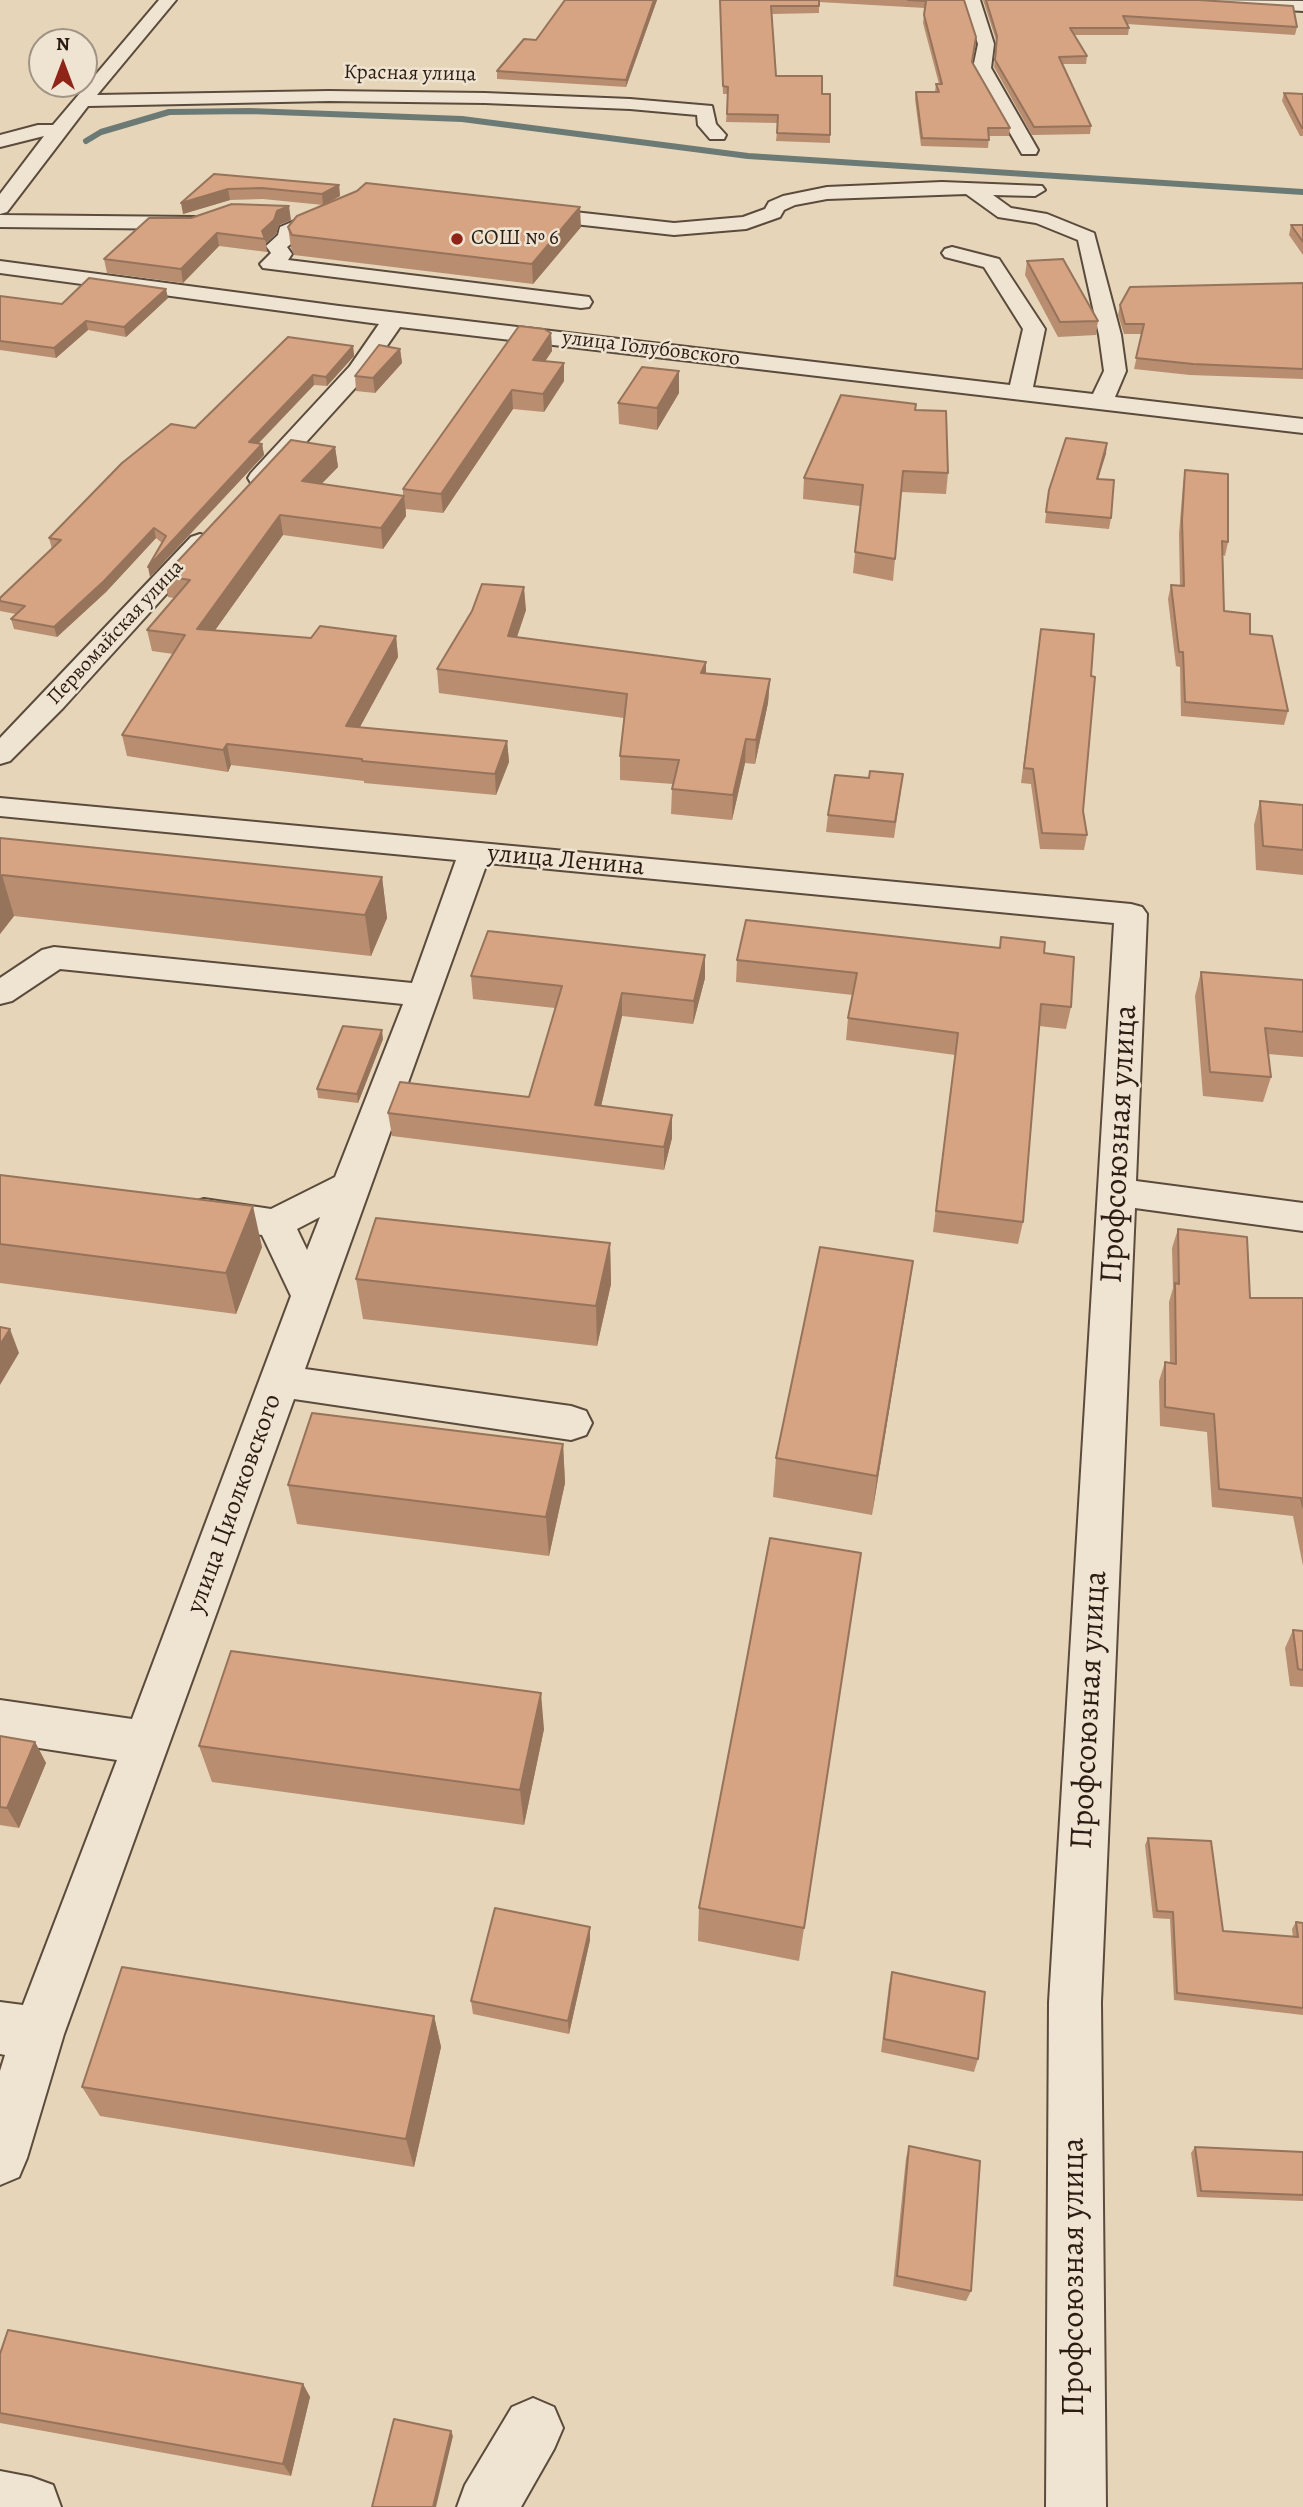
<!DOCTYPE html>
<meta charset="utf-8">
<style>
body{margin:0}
#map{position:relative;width:1303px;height:2507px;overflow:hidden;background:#e6d5b8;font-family:Alegreya,serif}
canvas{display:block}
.north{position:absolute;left:28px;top:28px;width:70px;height:70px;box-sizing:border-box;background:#efe4d1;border:2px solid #a19485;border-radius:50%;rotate:0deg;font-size:19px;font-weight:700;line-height:28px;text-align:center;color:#2b1d14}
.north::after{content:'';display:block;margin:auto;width:24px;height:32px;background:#8f2418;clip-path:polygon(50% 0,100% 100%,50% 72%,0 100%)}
</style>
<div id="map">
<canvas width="1303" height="2507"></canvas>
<div class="north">N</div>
</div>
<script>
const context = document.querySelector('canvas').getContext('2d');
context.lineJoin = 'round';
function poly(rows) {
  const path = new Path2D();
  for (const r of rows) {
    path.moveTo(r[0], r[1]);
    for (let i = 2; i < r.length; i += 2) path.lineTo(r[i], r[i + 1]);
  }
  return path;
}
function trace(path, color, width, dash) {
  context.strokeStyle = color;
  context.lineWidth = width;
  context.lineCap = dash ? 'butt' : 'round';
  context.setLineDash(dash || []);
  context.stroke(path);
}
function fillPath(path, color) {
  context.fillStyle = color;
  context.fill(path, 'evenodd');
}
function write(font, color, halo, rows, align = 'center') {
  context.font = font + ' Alegreya,serif';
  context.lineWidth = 5;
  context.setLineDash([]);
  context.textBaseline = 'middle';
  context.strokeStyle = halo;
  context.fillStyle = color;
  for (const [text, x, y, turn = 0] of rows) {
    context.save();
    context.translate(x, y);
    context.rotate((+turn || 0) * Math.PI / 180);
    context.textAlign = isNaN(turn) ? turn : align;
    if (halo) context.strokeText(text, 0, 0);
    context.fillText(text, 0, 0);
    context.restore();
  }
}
trace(poly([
 [86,141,101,132,169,112,250,111,462,119,748,156,1303,192]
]), '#6c7a75', 6);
const minor = poly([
 [159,0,176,0,97,95,329,91,485,93,630,99,712,106,716,124,726,135,724,139,710,139,698,125,697,115,630,109,485,103,329,101,88,106,7,212,0,214,0,194,44,136,0,147,0,135,38,125,53,125,159,0],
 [964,0,980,0,994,44,991,68,1038,150,1036,154,1022,154,973,68,978,44,964,0],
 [1190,0,1303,1,1303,11,1198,5,1190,0],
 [942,182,1042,186,1045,190,1035,196,993,195,1011,208,1047,214,1094,233,1121,335,1126,371,1115,397,1303,419,1303,433,400,327,366,376,269,483,260,485,251,483,248,478,251,473,350,366,379,324,0,273,0,261,339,306,1010,385,1023,329,984,267,945,257,942,253,945,249,952,247,999,259,1045,329,1033,387,1093,394,1104,371,1099,335,1078,240,1036,223,998,217,966,194,827,199,795,205,784,210,780,217,746,229,674,235,529,219,522,217,519,213,522,209,529,207,674,223,743,217,765,209,769,202,783,196,827,187,942,182],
 [335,204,342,206,345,210,342,214,298,234,295,241,287,247,292,254,288,260,581,296,589,297,592,302,589,307,581,308,263,268,260,264,271,253,266,246,278,235,280,227,335,204],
 [0,215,194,217,201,219,204,223,201,227,194,229,0,227,0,215],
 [200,534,209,537,213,542,209,547,63,708,10,761,0,764,0,738,191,537,200,534],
 [0,798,1131,904,1142,907,1147,914,1136,1181,1303,1203,1303,1231,1135,1208,1101,2002,1106,2507,1046,2507,1049,2002,1114,923,487,863,305,1369,571,1406,586,1411,592,1423,586,1435,571,1440,294,1399,64,2034,27,2158,19,2177,0,2185,0,2071,5,2055,0,2054,0,2002,23,2005,117,1760,0,1742,0,1700,132,1719,291,1296,262,1235,204,1227,191,1223,185,1213,191,1203,204,1199,271,1209,335,1177,403,1004,60,969,12,1001,0,1004,0,978,42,950,54,947,412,983,456,860,0,816,0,798],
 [320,1217,307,1250,297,1229,320,1217],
 [533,2398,554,2407,563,2428,554,2449,521,2507,457,2507,465,2485,512,2407,533,2398],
 [0,2471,31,2477,53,2485,61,2507,0,2507,0,2471]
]);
trace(minor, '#5a4b3d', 4);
fillPath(minor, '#efe4d1');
fillPath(poly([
 [565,0,657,0,626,87,497,79,497,71,536,40],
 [720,0,964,0,976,37,972,62,1010,128,1009,136,989,136,988,148,921,146,915,99,916,92,935,92,936,84,939,84,923,23,925,8,819,2,819,13,772,14,776,76,822,94,830,135,830,143,776,141,778,123,726,122,728,94,723,94],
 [983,0,1199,0,1297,27,1295,35,1127,24,1129,28,1128,35,1074,35,1087,56,1086,64,1062,64,1091,126,1090,134,1032,135,994,67,997,43],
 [1284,93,1303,94,1303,136,1300,136,1282,101],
 [214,174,339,185,340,196,328,203,581,227,533,284,294,255,291,248,288,227,323,205,263,199,230,200,183,214],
 [191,218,291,220,279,225,276,234,266,243,267,252,219,246,183,283,107,273,104,259],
 [1291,225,1303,225,1303,255,1289,235],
 [1027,261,1098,321,1096,335,1058,337,1025,275],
 [1303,283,1303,379,1190,375,1134,369,1142,334,1124,334,1118,315,1120,305],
 [0,296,62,304,168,298,126,337,88,330,56,358,0,350],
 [551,333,552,351,545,361,564,363,564,381,544,412,513,409,443,513,406,509,406,516,383,549,283,535,215,630,311,638,396,636,398,657,360,727,507,741,509,762,496,795,364,783,364,781,231,765,228,772,127,756,122,735,173,654,152,651,147,630,174,598,168,597,164,576,335,447,338,467,321,484,403,496,403,489],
 [353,346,354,356,327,386,314,385,258,444,262,444,264,455,150,577,162,543,156,538,106,592,57,637,14,629,11,619,16,614,0,611,0,598,52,549,49,538,195,428],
 [400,349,402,363,375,393,356,391,355,376],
 [679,393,657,430,619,424,618,403],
 [916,410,948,473,946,494,901,492,893,581,853,573,860,506,803,499,804,478],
 [1107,443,1098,479,1111,518,1109,529,1045,523,1049,490],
 [1185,470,1228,542,1225,556,1223,555,1224,611,1250,634,1288,711,1284,725,1181,716,1180,667,1176,666,1168,599,1171,585,1180,586,1179,534,1183,484],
 [526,610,517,637,706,662,706,674,770,679,768,703,755,764,745,763,732,820,671,814,672,789,673,784,620,780,620,756,624,718,439,693,437,669],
 [1039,644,1083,811,1087,835,1084,850,1040,849,1031,784,1021,783],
 [901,791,894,838,826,832,828,815],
 [1260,801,1303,805,1303,875,1256,870,1254,825],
 [0,838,382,877,387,918,371,956,14,916,0,934],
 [1044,953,1071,1007,1066,1029,1039,1026,1023,1222,1018,1244,933,1232,955,1055,846,1040,848,1018,853,995,736,982,737,960],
 [705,955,705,978,693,1024,622,1016,601,1106,672,1138,664,1170,392,1136,388,1113,529,1097,555,1008,473,999,471,976],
 [1201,972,1303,980,1303,1057,1268,1054,1271,1077,1263,1102,1203,1096,1195,996],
 [383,1039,358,1103,318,1098,317,1089],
 [0,1175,262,1247,236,1314,0,1283],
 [1178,1229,1250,1298,1303,1298,1303,1566,1293,1516,1212,1507,1207,1432,1160,1426,1159,1381,1165,1362,1170,1363,1169,1302,1173,1288,1172,1248],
 [610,1243,611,1284,597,1346,363,1319,356,1279],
 [913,1261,872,1515,773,1497,776,1458],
 [563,1444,565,1483,549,1556,297,1524,288,1485],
 [861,1553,799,1961,698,1941,699,1908],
 [1293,1630,1303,1631,1303,1687,1290,1686,1285,1648],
 [544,1729,524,1825,212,1782,199,1746],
 [0,1736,35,1742,46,1763,19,1828,0,1825],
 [1148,1838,1223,1931,1293,1937,1292,1929,1296,1922,1303,1923,1303,2015,1174,2000,1170,1919,1153,1918,1145,1845],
 [590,1927,590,1940,569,2034,473,2014,471,2001],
 [892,1972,978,2059,974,2072,881,2052,889,1985],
 [434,2016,441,2047,414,2167,100,2116,82,2087],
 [909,2146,971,2291,966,2301,893,2286,906,2158],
 [1195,2147,1303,2152,1303,2201,1197,2197,1191,2153],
 [0,2354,303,2384,310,2397,291,2476,0,2423]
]), '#b88d70');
fillPath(poly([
 [654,0,657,0,626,87,626,80],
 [339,185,340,196,323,205,322,194],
 [228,189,230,200,183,214,181,203],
 [289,206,291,220,279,225,276,234,266,243,262,231,277,211],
 [580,207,581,227,533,284,532,264],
 [217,233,219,246,183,283,181,269],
 [166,289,168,298,126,337,124,327],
 [86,321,88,330,56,358,54,348],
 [551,333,552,351,534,378,533,360],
 [353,346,354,356,327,386,326,377],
 [400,349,402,363,375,393,373,378],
 [564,363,564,381,544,412,543,394],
 [679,371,679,393,657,430,657,408],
 [313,375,314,385,250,452,249,442],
 [512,390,513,409,443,513,441,494],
 [1107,443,1106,454,1095,489,1097,479],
 [262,444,264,455,150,577,148,567],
 [335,447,338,467,305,501,302,481],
 [404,496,406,516,383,549,381,528],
 [280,515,283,535,201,650,197,629],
 [154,528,156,538,106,592,57,637,54,627],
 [524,587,526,610,509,660,508,636],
 [396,636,398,657,349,747,346,726],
 [706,662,706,685,701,673],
 [770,679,768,703,755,764,756,740],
 [746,739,745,763,732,820,733,795],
 [507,741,509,762,496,795,495,774],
 [227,744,231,765,228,772,223,750],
 [2,875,14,916,0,934,0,878],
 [382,877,387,918,371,956,365,915],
 [705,955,705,978,693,1024,694,1001],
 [622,993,622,1016,596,1128,595,1105],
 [382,1030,383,1039,358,1103,357,1094],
 [672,1115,672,1138,664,1170,664,1147],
 [253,1206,262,1247,236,1314,226,1273],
 [610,1243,611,1284,597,1346,596,1306],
 [913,1261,907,1302,872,1515,877,1476],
 [10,1329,19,1353,0,1385,0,1345],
 [563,1444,565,1483,549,1556,546,1517],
 [541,1693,544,1729,524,1825,520,1790],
 [35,1742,46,1763,19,1828,7,1808],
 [590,1927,590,1940,569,2034,568,2021],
 [434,2016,441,2047,414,2167,406,2139],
 [303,2384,310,2397,291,2476,283,2464],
 [451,2431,453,2436,436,2507,433,2507]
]), '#96735b');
const building = poly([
 [565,0,654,0,626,80,497,71,524,39,536,40,565,0],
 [720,0,819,0,819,6,771,6,776,76,822,76,822,94,830,94,830,135,777,133,778,115,727,114,728,87,723,86,720,0],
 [908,0,964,0,976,37,972,62,1010,128,988,128,989,140,922,138,916,92,939,92,936,84,942,84,924,15,926,1,908,0],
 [986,0,1199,0,1293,6,1297,27,1123,16,1129,28,1070,28,1087,56,1059,57,1091,126,1034,127,995,60,997,36,986,0],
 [1284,93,1303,94,1303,128,1302,128,1284,93],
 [214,174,339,185,322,194,262,188,228,189,181,203,214,174],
 [366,183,580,207,532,264,292,235,288,227,297,216,357,191,366,183],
 [232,204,289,206,277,211,274,220,262,231,265,239,217,233,181,269,104,259,149,218,191,218,232,204],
 [1291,225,1303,225,1303,242,1291,225],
 [1063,259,1098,321,1060,322,1027,261,1063,259],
 [89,278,166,289,124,327,86,321,54,348,0,341,0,296,62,304,89,278],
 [1303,283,1303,369,1193,364,1136,358,1144,324,1125,324,1120,305,1130,287,1303,283],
 [519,326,544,329,551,333,533,360,564,363,543,394,512,390,441,494,403,489,519,326],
 [288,337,353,346,326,377,313,375,249,442,262,444,148,567,166,536,154,528,104,581,54,627,11,619,25,606,0,601,0,598,61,540,49,538,122,463,171,424,195,428,288,337],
 [379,345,400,349,373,378,355,376,379,345],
 [642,367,679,371,657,408,618,403,642,367],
 [841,395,916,404,915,410,946,411,948,473,903,471,895,559,855,552,863,485,804,478,841,395],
 [1066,438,1107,443,1097,479,1114,480,1111,518,1046,512,1049,490,1066,438],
 [291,440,335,447,302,481,404,496,381,528,280,515,197,629,311,638,320,626,396,636,346,726,507,741,495,774,362,761,362,759,227,744,223,750,122,735,185,635,147,630,190,580,164,576,291,440],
 [1185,470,1228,474,1228,542,1222,541,1224,611,1250,614,1250,634,1272,636,1288,711,1185,702,1183,652,1179,652,1171,585,1184,586,1182,520,1185,470],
 [482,584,524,587,508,636,706,662,701,673,770,679,756,740,746,739,733,795,672,789,679,760,620,756,627,694,437,669,472,611,482,584],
 [1041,629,1094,634,1091,676,1095,677,1083,811,1087,835,1042,833,1033,769,1024,768,1041,629],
 [870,771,903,774,895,822,828,815,835,775,869,778,870,771],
 [1260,801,1303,805,1303,850,1263,846,1260,801],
 [0,838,382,877,365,915,2,875,0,878,0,838],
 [746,920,1000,948,1001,937,1045,942,1044,953,1074,957,1071,1007,1041,1004,1023,1222,936,1211,958,1033,848,1018,857,973,737,960,746,920],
 [488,931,705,955,694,1001,622,993,595,1105,672,1115,664,1147,388,1113,400,1082,529,1097,562,986,471,976,488,931],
 [1201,972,1303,980,1303,1032,1265,1028,1271,1077,1210,1072,1201,972],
 [343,1026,382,1030,357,1094,317,1089,343,1026],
 [0,1175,253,1206,226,1273,0,1244,0,1175],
 [376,1218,610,1243,596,1306,356,1279,376,1218],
 [1178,1229,1247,1237,1250,1298,1303,1298,1303,1507,1301,1498,1219,1489,1214,1414,1165,1407,1165,1362,1176,1364,1175,1283,1179,1284,1178,1229],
 [820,1247,913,1261,877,1476,776,1458,820,1247],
 [0,1327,10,1329,0,1345,0,1327],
 [312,1413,563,1444,546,1517,288,1485,312,1413],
 [770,1538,861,1553,804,1928,699,1908,770,1538],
 [1293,1630,1303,1631,1303,1670,1298,1669,1293,1630],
 [231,1651,541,1693,520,1790,199,1746,231,1651],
 [0,1736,35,1742,7,1808,0,1807,0,1736],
 [1148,1838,1211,1841,1223,1931,1298,1937,1296,1922,1303,1923,1303,2008,1177,1993,1173,1912,1157,1911,1148,1838],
 [495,1908,590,1927,568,2021,471,2001,495,1908],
 [122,1967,434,2016,406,2139,82,2087,122,1967],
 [892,1972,985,1992,978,2059,884,2039,892,1972],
 [909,2146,980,2161,971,2291,897,2276,909,2146],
 [1195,2147,1303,2152,1303,2195,1201,2191,1195,2147],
 [8,2330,303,2384,283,2464,0,2413,0,2354,8,2330],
 [394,2419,451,2431,433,2507,372,2507,394,2419]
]);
fillPath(building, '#d6a482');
trace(building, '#96735b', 2);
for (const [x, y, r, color] of [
 [457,239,7,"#8f2418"]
]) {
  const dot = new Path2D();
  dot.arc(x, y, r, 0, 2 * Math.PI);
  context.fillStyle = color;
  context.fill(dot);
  trace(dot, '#efe4d1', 2.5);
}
write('21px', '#2b1d14', '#efe4d1', [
 ["Красная улица",410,74,1],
 ["улица Голубовского",651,349,7],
 ["Первомайская улица",116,633,-47]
]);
write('21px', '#2b1d14', '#efe4d1', [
 ["СОШ № 6",471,239]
], 'left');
write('26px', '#2b1d14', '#efe4d1', [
 ["улица Ленина",566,861,5],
 ["улица Циолковского",235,1504,-70]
]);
write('32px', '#2b1d14', '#efe4d1', [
 ["Профсоюзная улица",1120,1144,-87],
 ["Профсоюзная улица",1090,1710,-87],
 ["Профсоюзная улица",1075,2277,-90]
]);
</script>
